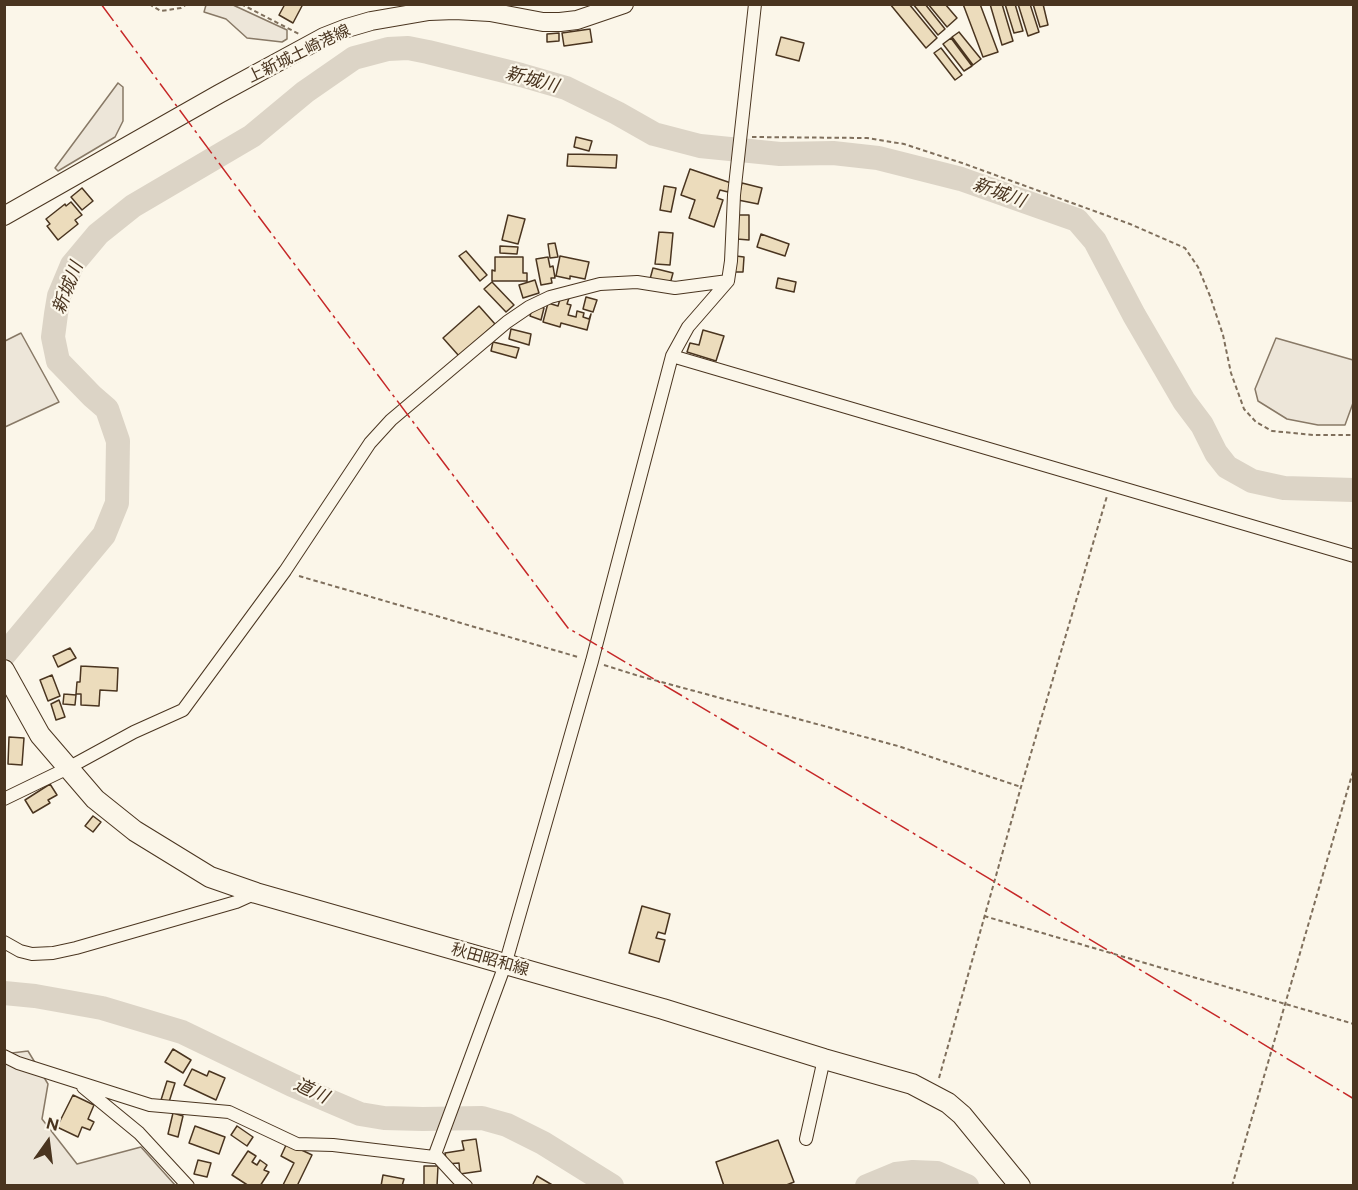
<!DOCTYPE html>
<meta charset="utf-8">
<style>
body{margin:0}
#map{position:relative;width:1358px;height:1190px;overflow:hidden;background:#fbf6e9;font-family:Figtree,sans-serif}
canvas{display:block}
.frame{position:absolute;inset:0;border:6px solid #4a3520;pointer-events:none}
.north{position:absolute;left:18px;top:1112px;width:60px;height:60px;-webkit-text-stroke:4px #fbf6e9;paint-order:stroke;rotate:14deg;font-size:16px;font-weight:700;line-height:24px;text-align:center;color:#4a3520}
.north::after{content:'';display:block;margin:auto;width:21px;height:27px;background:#4a3520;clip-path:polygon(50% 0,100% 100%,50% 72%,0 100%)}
</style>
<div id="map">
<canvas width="1358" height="1190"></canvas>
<div class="frame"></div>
<div class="north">N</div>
</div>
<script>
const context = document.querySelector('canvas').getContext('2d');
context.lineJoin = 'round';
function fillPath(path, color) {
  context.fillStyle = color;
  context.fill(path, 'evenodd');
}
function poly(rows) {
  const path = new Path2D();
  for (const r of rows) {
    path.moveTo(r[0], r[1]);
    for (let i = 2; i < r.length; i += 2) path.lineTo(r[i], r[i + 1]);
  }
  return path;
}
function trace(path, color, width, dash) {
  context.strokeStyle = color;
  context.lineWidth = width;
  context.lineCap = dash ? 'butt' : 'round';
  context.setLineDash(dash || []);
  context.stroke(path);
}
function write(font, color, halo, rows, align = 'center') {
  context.font = font + ' Figtree,"Noto Sans JP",sans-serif';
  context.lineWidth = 4.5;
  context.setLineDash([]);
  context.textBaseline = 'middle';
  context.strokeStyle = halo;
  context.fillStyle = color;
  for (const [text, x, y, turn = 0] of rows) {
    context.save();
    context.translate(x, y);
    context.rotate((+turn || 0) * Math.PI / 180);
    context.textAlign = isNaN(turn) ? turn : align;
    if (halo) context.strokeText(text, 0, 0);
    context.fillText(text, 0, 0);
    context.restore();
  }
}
const green = poly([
 [206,5,233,5,287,30,287,39,282,42,247,38,226,19,204,12,206,5],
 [118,83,123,87,123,121,115,137,58,171,55,168,118,83],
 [21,333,59,402,5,427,5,341,21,333],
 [1276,338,1353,360,1353,403,1345,425,1318,425,1287,419,1258,401,1255,389,1276,338],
 [28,1051,48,1084,42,1119,77,1164,141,1147,175,1185,5,1185,4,1054,28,1051]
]);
fillPath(green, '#ede6d9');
trace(green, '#887966', 1.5);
trace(poly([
 [4,655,104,535,117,503,118,441,107,409,92,396,58,361,53,337,56,314,59,296,72,265,98,234,133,206,252,136,305,92,354,58,388,49,408,48,428,52,521,75,566,88,617,113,654,134,700,146,780,154,833,153,878,158,961,179,1077,220,1095,241,1134,315,1184,401,1202,425,1216,453,1227,467,1252,481,1284,488,1354,490],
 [4,993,35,996,102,1008,182,1032,292,1085,360,1114,384,1118,423,1119,482,1118,507,1125,543,1143,612,1186],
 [867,1186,896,1174,913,1172,937,1173,967,1186]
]), '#dcd4c6', 24);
const building = poly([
 [285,4,303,4,293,23,279,15,285,4],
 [890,4,909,4,937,38,926,48,890,4],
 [913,4,925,4,945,29,938,35,913,4],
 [928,4,945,4,957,18,947,27,928,4],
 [963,4,980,4,998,52,983,57,963,4],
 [990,4,1002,4,1013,41,1002,45,990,4],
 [1005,4,1015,4,1023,31,1014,33,1005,4],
 [1018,4,1030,4,1039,32,1028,36,1018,4],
 [1033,4,1043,4,1048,25,1040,27,1033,4],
 [590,29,592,42,564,46,562,33,590,29],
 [959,32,981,59,973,65,952,37,959,32],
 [559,33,559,41,547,42,547,34,559,33],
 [781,37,804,43,799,61,776,55,781,37],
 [951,38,972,66,964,71,943,44,951,38],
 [941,48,962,75,955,80,934,53,941,48],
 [576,137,592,141,589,151,574,147,576,137],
 [568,154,617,155,616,168,567,166,568,154],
 [690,169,731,183,728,192,720,190,717,198,723,200,714,227,689,218,695,200,681,195,690,169],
 [742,183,762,188,758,204,738,200,742,183],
 [664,186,676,188,671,212,660,210,664,186],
 [82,188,93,201,82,210,71,197,82,188],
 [71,202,82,215,75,220,78,224,58,240,47,226,50,224,46,219,65,204,66,206,71,202],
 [508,215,525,219,518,244,502,240,508,215],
 [738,215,749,215,749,240,737,239,738,215],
 [659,232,673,233,670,265,655,264,659,232],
 [761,234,789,244,785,256,757,247,761,234],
 [555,243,558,257,550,258,548,244,555,243],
 [500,246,518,247,517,254,500,253,500,246],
 [466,251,487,275,480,281,459,256,466,251],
 [560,256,589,262,585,279,570,276,570,279,556,276,560,256],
 [736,256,744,257,743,272,735,272,736,256],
 [495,257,523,257,523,273,527,273,527,281,492,281,492,270,495,271,495,257],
 [548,257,550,267,553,266,555,278,551,278,552,283,541,285,536,259,548,257],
 [653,268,673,273,670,284,650,279,653,268],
 [778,278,796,282,794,292,776,288,778,278],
 [535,280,539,293,523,298,519,285,535,280],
 [492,282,514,305,506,312,484,289,492,282],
 [561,296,569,298,567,304,571,305,568,315,576,317,577,311,584,313,583,317,589,319,591,314,587,330,561,323,560,327,543,322,548,303,558,306,561,296],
 [586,297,597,300,593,312,583,309,586,297],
 [479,306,495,324,459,356,443,338,479,306],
 [537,306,544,308,541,320,530,316,532,308,537,306],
 [511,329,531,334,529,345,509,339,511,329],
 [703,330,724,336,716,361,687,352,690,343,699,345,703,330],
 [493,342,519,348,516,358,491,351,493,342],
 [70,648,76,658,58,667,53,656,70,648],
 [81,666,118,668,117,691,100,690,99,706,81,705,81,694,76,694,77,682,80,682,81,666],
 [52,675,60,696,48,701,40,680,52,675],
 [64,694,76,695,75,705,63,704,64,694],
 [59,700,65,717,56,720,51,704,59,700],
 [9,737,24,738,22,765,8,764,9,737],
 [50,784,57,795,48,800,50,803,33,813,25,800,50,784],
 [93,816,101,822,93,832,85,826,93,816],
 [642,906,670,914,665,934,658,932,656,938,665,940,659,962,629,953,642,906],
 [173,1049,191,1060,183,1073,165,1062,173,1049],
 [192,1069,207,1076,209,1071,225,1078,216,1100,184,1085,192,1069],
 [167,1081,175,1083,169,1102,161,1100,167,1081],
 [73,1095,94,1105,88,1119,94,1122,90,1130,82,1127,78,1137,57,1127,73,1095],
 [173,1113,183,1116,178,1137,168,1134,173,1113],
 [195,1126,225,1137,219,1154,189,1143,195,1126],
 [237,1126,253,1137,247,1146,231,1135,237,1126],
 [476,1139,481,1171,460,1174,459,1163,447,1164,445,1153,464,1150,462,1141,476,1139],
 [778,1140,794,1182,784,1186,724,1186,716,1162,778,1140],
 [287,1143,312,1155,297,1186,283,1185,294,1163,281,1156,287,1143],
 [248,1151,256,1156,252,1162,257,1165,260,1160,267,1165,264,1170,269,1172,260,1186,249,1186,232,1175,248,1151],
 [198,1160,211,1163,207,1177,194,1174,198,1160],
 [424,1166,438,1166,437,1186,424,1186,424,1166],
 [383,1175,404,1179,402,1186,381,1186,383,1175],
 [537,1176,554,1186,532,1186,537,1176]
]);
fillPath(building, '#ecdcbc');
trace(building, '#4a3520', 1.5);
const street = poly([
 [672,356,1354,556],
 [4,799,68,768,134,732,183,710,285,571,370,443,391,420,507,322,529,307,550,297,600,284,637,282,675,288,728,281],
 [4,942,20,951,32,954,53,953,76,948,236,902,256,893],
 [4,1056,18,1063,150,1105,229,1112,297,1144,333,1145,434,1157,505,965,592,661,672,356,688,327,728,281,731,261,734,195,755,4],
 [83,1087,139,1133,188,1186],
 [806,1139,824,1059],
 [435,1154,458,1179,466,1186]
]);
const secondary = poly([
 [4,216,219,94,324,37,347,28,371,21,429,11,455,10,490,12,543,22,560,22,577,20,624,4]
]);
const primary = poly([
 [4,670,40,735,95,799,135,831,210,877,256,893,663,1009,824,1059,912,1084,948,1103,962,1115,1020,1186]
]);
trace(street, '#4a3520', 14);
trace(secondary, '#4a3520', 20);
trace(primary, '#4a3520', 22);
trace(poly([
 [149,4,161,11,181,8,187,4],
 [241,4,299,34],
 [752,137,867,138,904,144,965,164,1130,224,1185,248,1198,267,1210,296,1223,335,1231,373,1244,409,1256,422,1272,431,1313,435,1354,435],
 [299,576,578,657],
 [604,665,639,676,898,746,1021,787],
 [984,916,1354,1024],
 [939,1078,1021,787,1107,496],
 [1232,1186,1354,768]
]), '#7f6f5c', 2, [4.5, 3]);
trace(street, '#fbf6e9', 12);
trace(secondary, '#fbf6e9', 18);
trace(primary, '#fbf6e9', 20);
trace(poly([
 [101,4,256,213,568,628,970,867,1354,1099]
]), '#c62828', 1.5, [21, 4.5, 3, 4.5]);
write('16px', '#4a3520', '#fbf6e9', [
 ["上新城土崎港線",299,54,-26],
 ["秋田昭和線",490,960,16]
]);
write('italic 18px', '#4a3520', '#fbf6e9', [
 ["新城川",532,80,15],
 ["新城川",999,193,20],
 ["新城川",68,288,-69],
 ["道川",311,1091,25]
]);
</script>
